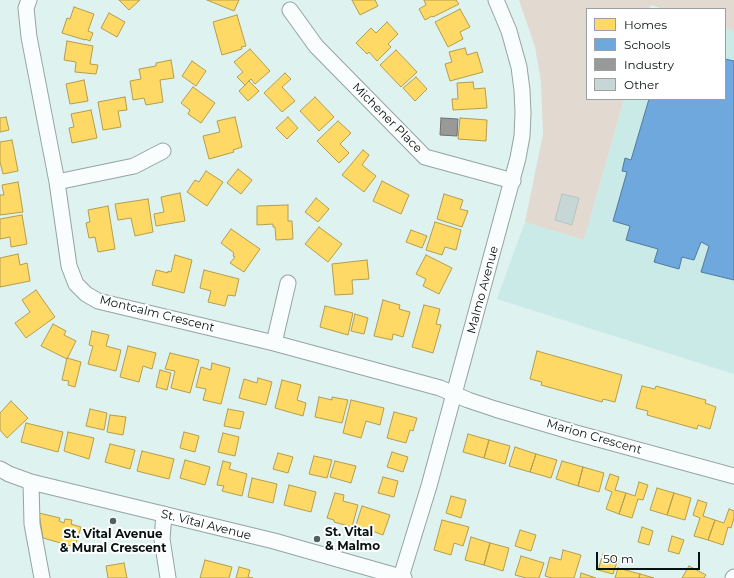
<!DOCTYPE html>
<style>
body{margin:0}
#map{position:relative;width:734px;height:578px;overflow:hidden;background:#def2f0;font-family:Montserrat,sans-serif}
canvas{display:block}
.legend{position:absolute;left:586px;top:8px;width:140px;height:92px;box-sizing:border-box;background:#fff;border:1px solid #9ba0a0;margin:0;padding:5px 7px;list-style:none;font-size:12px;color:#061211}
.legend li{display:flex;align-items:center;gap:8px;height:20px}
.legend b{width:20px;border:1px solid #9ba0a0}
.scale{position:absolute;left:596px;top:552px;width:104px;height:18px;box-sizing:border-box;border:2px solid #061211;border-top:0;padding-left:5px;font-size:12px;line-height:14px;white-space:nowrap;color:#061211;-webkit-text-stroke:3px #fff;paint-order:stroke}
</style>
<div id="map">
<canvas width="734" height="578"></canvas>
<ul class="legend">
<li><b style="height:11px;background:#ffd966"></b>Homes</li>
<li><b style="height:11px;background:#6fa8dc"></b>Schools</li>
<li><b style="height:11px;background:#999"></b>Industry</li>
<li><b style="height:11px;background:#c7d7d5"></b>Other</li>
</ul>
<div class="scale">50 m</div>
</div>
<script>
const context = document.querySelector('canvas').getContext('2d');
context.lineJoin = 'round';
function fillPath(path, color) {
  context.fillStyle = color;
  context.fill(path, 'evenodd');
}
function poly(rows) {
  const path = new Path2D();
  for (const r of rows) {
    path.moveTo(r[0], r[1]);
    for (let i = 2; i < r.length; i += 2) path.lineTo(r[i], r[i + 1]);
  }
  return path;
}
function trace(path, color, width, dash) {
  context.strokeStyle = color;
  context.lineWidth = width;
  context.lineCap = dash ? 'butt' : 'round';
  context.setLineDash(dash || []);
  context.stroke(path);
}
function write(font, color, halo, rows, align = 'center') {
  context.font = font + ' Montserrat,sans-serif';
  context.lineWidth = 4;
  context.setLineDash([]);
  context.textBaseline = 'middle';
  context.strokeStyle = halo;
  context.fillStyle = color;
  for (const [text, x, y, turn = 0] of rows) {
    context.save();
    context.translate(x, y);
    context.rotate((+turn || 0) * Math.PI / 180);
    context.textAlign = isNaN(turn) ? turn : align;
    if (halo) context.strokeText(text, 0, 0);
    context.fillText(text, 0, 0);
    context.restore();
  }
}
fillPath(poly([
 [725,28,734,31,734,374,497,299,525,222,584,240,624,99,725,99]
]), '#c9eae6');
fillPath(poly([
 [519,0,734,0,734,31,725,28,725,9,663,9,651,5,649,9,587,9,587,99,624,99,584,240,525,222,543,134,541,82,535,47]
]), '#e2d9d1');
const homes = poly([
 [119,0,140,0,129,10,119,0],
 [207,0,239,0,234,11,207,0],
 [352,0,375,0,378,6,360,15,352,0],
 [424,0,456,0,459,4,433,17,432,16,425,20,419,9,426,5,424,0],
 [74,7,94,14,88,31,93,33,90,41,85,39,85,40,62,33,67,18,70,19,74,7],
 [460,9,470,27,460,32,463,39,448,47,435,22,460,9],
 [109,13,125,22,117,37,101,28,109,13],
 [237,15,246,46,241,47,242,49,222,55,213,22,237,15],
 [387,22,398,34,388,44,391,47,377,61,369,52,367,54,356,43,371,28,376,33,387,22],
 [67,41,93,46,90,64,98,65,96,74,75,72,76,62,64,60,67,41],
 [465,48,467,55,477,52,483,72,450,81,445,64,452,62,449,52,465,48],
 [250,49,270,71,255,84,251,79,245,85,237,77,243,72,234,62,250,49],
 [396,50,417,72,401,87,380,65,396,50],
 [171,60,174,78,160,80,163,102,146,105,144,98,133,100,130,81,141,79,139,69,156,66,156,63,171,60],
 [192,61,206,71,196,86,182,76,192,61],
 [285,73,291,79,282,87,295,101,282,112,264,93,285,73],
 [416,77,427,89,415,101,403,88,416,77],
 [84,80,88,101,70,104,66,84,84,80],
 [249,81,259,91,248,101,239,91,249,81],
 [473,82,474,89,485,88,487,108,453,110,452,99,458,99,457,83,473,82],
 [193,87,215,103,201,123,188,114,190,110,181,103,193,87],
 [125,97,127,110,118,111,121,127,103,130,98,102,125,97],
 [315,97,334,117,319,131,300,111,315,97],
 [91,110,97,138,72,143,69,128,74,127,71,114,91,110],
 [6,117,9,130,0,132,0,118,6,117],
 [235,117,242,147,233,150,234,152,209,159,203,136,220,132,217,121,235,117],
 [288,117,298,128,287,139,276,128,288,117],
 [460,118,487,120,486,141,458,139,460,118],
 [338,121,351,133,340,144,349,153,339,163,317,141,338,121],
 [12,140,18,171,3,174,0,162,0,142,12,140],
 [363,150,369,155,362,165,376,176,364,192,342,175,363,150],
 [238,169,252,180,241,194,227,183,238,169],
 [206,171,223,182,207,206,187,192,195,180,199,182,206,171],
 [382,181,409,195,401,214,373,201,382,181],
 [18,182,23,212,0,215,0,195,4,195,2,185,18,182],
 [180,193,185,221,156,226,154,214,164,212,161,197,180,193],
 [444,194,463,200,460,209,468,211,462,227,437,219,444,194],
 [316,198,329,209,318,222,305,212,316,198],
 [148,199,153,232,135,236,131,218,118,220,115,204,148,199],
 [288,205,288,221,292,221,293,239,276,240,275,227,273,227,273,224,257,225,257,206,288,205],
 [108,206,115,249,98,252,95,237,89,238,86,223,90,222,88,210,108,206],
 [22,215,27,244,11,247,10,237,0,239,0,219,22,215],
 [435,222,461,230,456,250,445,247,442,255,426,250,435,222],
 [319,227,342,244,328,262,305,244,319,227],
 [231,229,260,249,244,272,230,263,235,257,233,256,234,253,221,243,231,229],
 [411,230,427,236,422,248,406,242,411,230],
 [18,254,20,265,27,263,30,281,0,287,0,258,18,254],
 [175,255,192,260,184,293,152,285,156,270,168,273,168,271,171,272,175,255],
 [426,255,452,268,439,294,423,286,426,279,416,274,426,255],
 [367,260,369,279,352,280,353,294,335,295,332,264,367,260],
 [204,270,239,279,235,296,228,295,225,306,208,302,211,291,200,288,204,270],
 [36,290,55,317,26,338,15,323,30,312,22,300,36,290],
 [383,300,400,305,399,309,410,312,403,337,393,334,392,340,374,336,383,300],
 [424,305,440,309,436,324,441,325,433,353,412,347,424,305],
 [325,306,353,313,348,335,320,327,325,306],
 [355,314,368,318,364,334,351,331,355,314],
 [53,324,66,331,64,335,76,341,67,359,41,346,53,324],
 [92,331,109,335,106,346,121,350,116,371,88,364,93,346,89,345,92,331],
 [128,346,156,353,152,369,143,366,139,382,120,377,128,346],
 [537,351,622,375,615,402,603,399,602,402,541,385,542,382,530,379,537,351],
 [170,353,199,360,190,393,171,388,175,371,165,369,170,353],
 [67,358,81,362,75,387,68,385,69,381,62,380,67,358],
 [212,363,230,368,221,404,203,400,206,389,196,387,201,367,211,370,212,363],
 [160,370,171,373,167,390,156,387,160,370],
 [258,378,272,382,266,405,239,398,244,379,257,383,258,378],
 [282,380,301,385,297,400,306,403,303,416,275,408,282,380],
 [642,386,655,389,656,386,706,400,705,403,716,407,710,429,698,425,697,429,647,415,648,411,636,408,642,386],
 [319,397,332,400,332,397,348,400,342,423,315,417,319,397],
 [351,400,384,408,380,425,366,421,361,438,343,433,351,400],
 [11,401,28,418,7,438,0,430,0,413,11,401],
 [90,409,107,413,104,430,86,426,90,409],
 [228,409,244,412,240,429,224,426,228,409],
 [394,412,417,418,413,431,410,430,406,443,387,438,394,412],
 [110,415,126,417,123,435,107,432,110,415],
 [26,423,63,432,58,452,21,442,26,423],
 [68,432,94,438,89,459,64,451,68,432],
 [184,432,199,436,195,452,180,448,184,432],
 [223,433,239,437,235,456,218,452,223,433],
 [468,434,489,440,484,458,463,452,468,434],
 [489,440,510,446,505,464,484,458,489,440],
 [110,444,135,450,130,469,105,462,110,444],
 [515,447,536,454,530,472,509,466,515,447],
 [142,451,174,459,169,479,137,471,142,451],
 [392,452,408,457,403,472,387,467,392,452],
 [278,453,293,457,288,473,273,469,278,453],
 [536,454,557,460,551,478,530,472,536,454],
 [314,456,332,460,327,478,309,474,314,456],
 [185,460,210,467,205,485,180,478,185,460],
 [223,461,231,463,229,469,247,474,242,496,222,491,224,486,217,485,223,461],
 [335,461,356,466,351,483,330,477,335,461],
 [562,461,583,467,578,486,556,479,562,461],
 [583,467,604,473,599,492,578,486,583,467],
 [610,474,619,477,615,490,626,493,619,514,606,509,612,492,605,489,610,474],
 [383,477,398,481,394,497,378,493,383,477],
 [252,478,277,484,273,503,248,497,252,478],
 [639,482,648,485,643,500,638,499,632,518,619,514,626,493,635,496,639,482],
 [289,485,316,492,311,512,284,505,289,485],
 [657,488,674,493,667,515,650,510,657,488],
 [335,493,344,495,343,501,358,505,352,527,334,522,334,520,327,518,335,493],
 [674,493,691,498,685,520,667,515,674,493],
 [451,496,466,500,461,518,446,513,451,496],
 [698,500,707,503,703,516,715,520,708,540,694,536,700,518,693,515,698,500],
 [362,506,390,515,383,535,356,525,362,506],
 [729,509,734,511,734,518,731,528,728,527,723,545,708,540,715,520,724,523,729,509],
 [39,513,60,518,59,521,64,523,65,519,72,520,71,524,81,527,75,547,43,538,39,513],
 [442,520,469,527,463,546,454,543,451,555,434,550,442,520],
 [642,527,653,531,649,545,638,542,642,527],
 [520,530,536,535,531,551,515,546,520,530],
 [672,536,684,540,679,554,668,551,672,536],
 [471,537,490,543,484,565,465,560,471,537],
 [490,543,509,548,503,571,484,565,490,543],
 [563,550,581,555,574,578,552,578,545,576,550,557,561,560,563,550],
 [603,554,618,559,613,574,598,570,603,554],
 [521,556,544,563,539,578,526,578,515,575,521,556],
 [205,560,232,567,229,578,200,578,205,560],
 [124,563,127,578,108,578,106,566,124,563],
 [689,566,706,575,704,578,682,578,689,566],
 [239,567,250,570,248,577,253,578,236,578,239,567],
 [618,568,640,574,639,578,615,578,618,568],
 [581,573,596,578,580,578,581,573],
 [640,574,654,578,639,578,640,574]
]);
fillPath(homes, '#ffd966');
trace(homes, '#b49d4c', 1);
const schools = poly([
 [725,59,734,61,734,280,701,272,709,246,701,242,694,260,682,257,679,269,654,262,658,249,626,240,630,226,613,221,627,172,622,171,625,158,631,160,649,99,725,99,725,59]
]);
fillPath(schools, '#6fa8dc');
trace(schools, '#507b9f', 1);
const industry = poly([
 [441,118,458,119,457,136,440,135,441,118]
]);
fillPath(industry, '#999');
trace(industry, '#6d7070', 1);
const building = poly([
 [562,194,579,198,572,225,555,220,562,194]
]);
fillPath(building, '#c7d7d5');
trace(building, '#b5c5c3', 1);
const minor = poly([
 [29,0,26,8,29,37,57,182,69,266,76,284,86,294,98,301,274,343,440,388,468,400,495,409,576,433,734,476],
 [290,10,316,46,425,157,513,181],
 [57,182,134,166,163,151],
 [274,343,288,283],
 [0,469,9,474,31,482,274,541,404,578],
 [31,482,32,524,42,578],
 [164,514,162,539,168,578],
 [401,577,429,486,518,158,522,136,523,113,522,90,519,67,509,31,496,0],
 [733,578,734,577]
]);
trace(minor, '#94a4a2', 17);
trace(minor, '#fafdfd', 15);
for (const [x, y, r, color] of [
 [113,521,4,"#52605f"],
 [317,539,4,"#52605f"]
]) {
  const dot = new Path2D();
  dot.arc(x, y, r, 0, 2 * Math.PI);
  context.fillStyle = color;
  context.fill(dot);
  trace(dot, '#fff', 1.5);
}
write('12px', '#061211', '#fff', [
 ["Michener Place",387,118,45],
 ["Malmo Avenue",483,290,-75],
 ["Montcalm Crescent",157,314,14],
 ["Marion Crescent",594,437,16],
 ["St. Vital Avenue",206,525,14]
]);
write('bold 12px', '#061211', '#fff', [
 ["St. Vital",325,532],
 ["& Malmo",325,546],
 ["St. Vital Avenue",113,534,"center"],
 ["& Mural Crescent",113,548,"center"]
], 'left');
</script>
